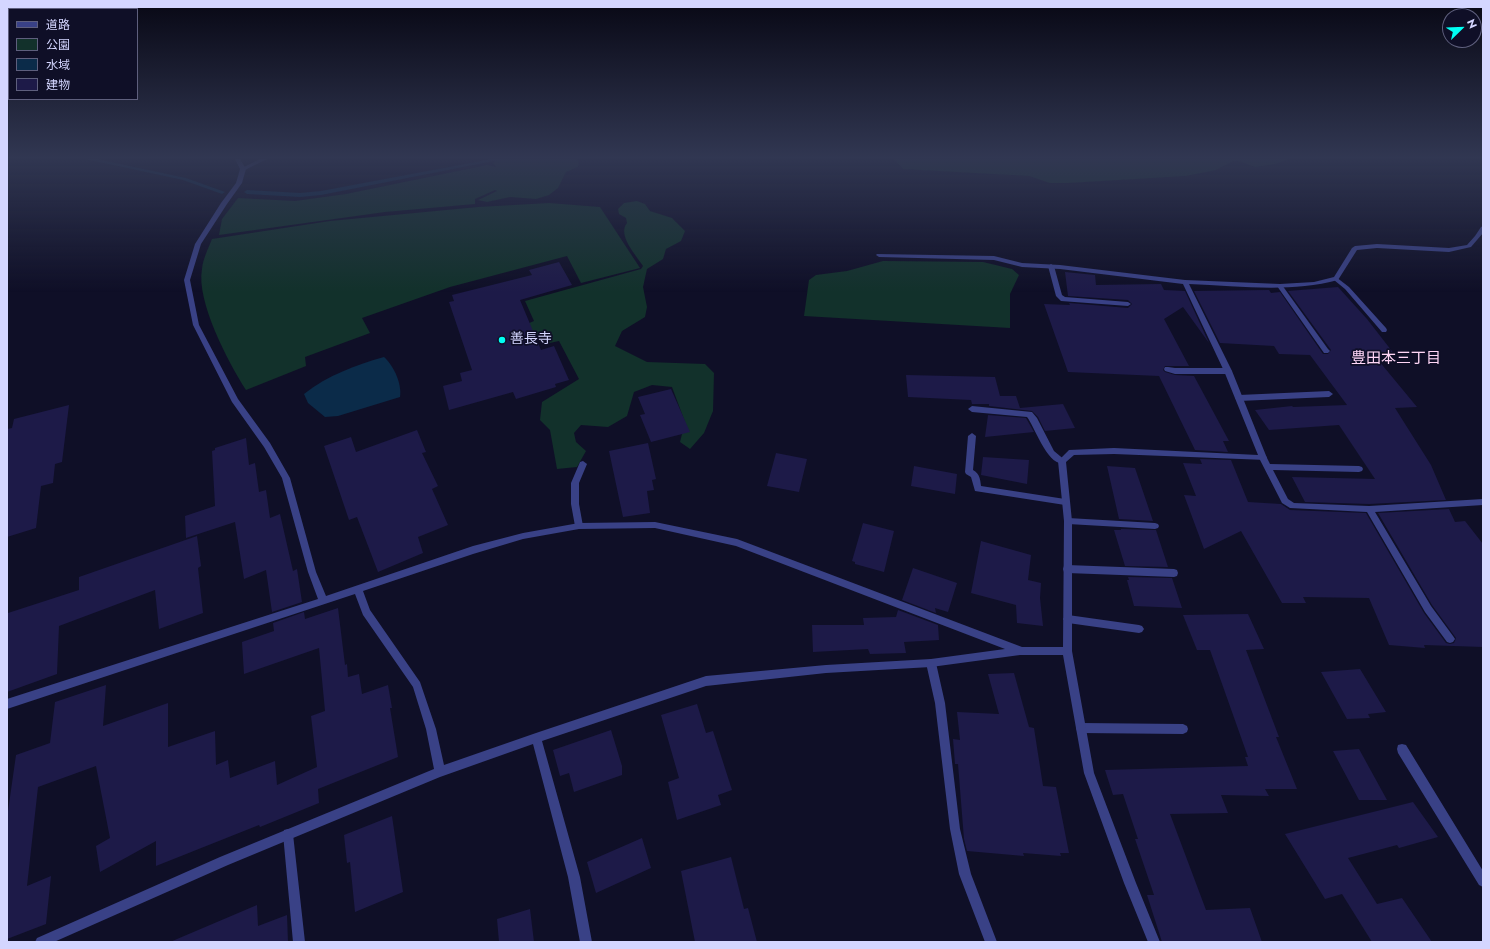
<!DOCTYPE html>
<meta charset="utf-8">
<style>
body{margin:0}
#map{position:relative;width:1490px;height:949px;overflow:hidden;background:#0f0f27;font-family:Jost,"Noto Sans JP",sans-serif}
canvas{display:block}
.frame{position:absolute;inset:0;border:8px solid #d4d6ff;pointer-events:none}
.legend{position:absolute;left:8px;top:8px;width:130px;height:92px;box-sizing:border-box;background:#0f0f27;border:1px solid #5e5f7d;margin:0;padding:5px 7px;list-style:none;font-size:12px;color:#d4d6ff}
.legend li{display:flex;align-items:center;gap:8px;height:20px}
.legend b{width:20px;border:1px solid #5e5f7d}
.north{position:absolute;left:1442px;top:8px;width:40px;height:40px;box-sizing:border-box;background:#0f0f27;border:1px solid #5e5f7d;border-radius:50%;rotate:67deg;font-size:11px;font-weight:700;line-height:16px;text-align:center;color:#d4d6ff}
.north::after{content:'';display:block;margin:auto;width:14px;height:18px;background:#00fff4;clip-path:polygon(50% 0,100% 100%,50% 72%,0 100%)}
</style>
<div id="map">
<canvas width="1490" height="949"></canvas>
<div class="frame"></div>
<ul class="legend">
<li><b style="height:5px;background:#394186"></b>道路</li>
<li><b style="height:11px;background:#12312b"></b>公園</li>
<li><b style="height:11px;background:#0b2b49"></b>水域</li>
<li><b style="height:11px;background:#1d1a48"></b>建物</li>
</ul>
<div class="north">N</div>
</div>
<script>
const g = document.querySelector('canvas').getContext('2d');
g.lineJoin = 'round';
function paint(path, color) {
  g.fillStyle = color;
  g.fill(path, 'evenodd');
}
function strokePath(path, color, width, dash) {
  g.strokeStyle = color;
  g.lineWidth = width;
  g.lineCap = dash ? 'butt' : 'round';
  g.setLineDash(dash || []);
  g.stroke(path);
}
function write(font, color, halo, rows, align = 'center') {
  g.font = font + ' Jost,"Noto Sans JP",sans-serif';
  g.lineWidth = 3.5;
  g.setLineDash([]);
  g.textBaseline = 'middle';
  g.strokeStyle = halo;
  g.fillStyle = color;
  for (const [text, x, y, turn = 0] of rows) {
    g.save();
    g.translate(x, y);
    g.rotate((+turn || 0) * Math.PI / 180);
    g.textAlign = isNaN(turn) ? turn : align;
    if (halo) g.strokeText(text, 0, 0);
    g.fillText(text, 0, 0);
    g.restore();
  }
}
const green = new Path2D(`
 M 497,159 L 576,159 L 579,162 L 578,167 L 566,172 L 558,188 L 549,195 L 536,199 L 510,197 L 487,202 L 478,200 L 497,191 L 495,190 L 475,199 L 475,204 L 385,212 L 219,235 L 222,219 L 238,198 L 295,201 L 346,194 L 487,165 L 496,167 L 493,163 Z
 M 894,159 L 1288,159 L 1275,164 L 1255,167 L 1239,161 L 1233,161 L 1216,170 L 1186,176 L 1068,183 L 1050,183 L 1029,176 L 903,169 Z
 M 637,201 L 645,204 L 650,211 L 672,218 L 685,231 L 681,241 L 666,249 L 663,259 L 647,269 L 643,287 L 647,307 L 645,317 L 622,331 L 615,346 L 647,362 L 705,364 L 714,373 L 713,411 L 704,433 L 690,449 L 680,442 L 685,422 L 672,387 L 652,385 L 634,392 L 627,416 L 608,427 L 581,425 L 574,433 L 576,442 L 586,451 L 577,467 L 557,469 L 550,430 L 540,420 L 542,402 L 579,379 L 559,341 L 545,344 L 540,336 L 534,338 L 527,324 L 534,321 L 525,301 L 641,269 L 643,266 C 636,255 617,235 627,223 L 626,218 L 619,214 L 618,209 L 624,203 Z
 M 549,203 L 600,207 L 640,268 L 581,283 L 567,256 L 450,287 L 362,318 L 370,333 L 305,357 L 306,366 L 246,390 C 228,362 196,301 202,269 C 203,259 208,249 212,239 L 330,221 L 478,207 Z
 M 883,261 L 983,262 L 1012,269 L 1019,275 L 1010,294 L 1010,328 L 804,316 L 809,280 L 816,275 L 847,271 Z`);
const water = new Path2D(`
 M 384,357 C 394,366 402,384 400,397 L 338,416 L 325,417 L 308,403 L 304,394 C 328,375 356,365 384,357 Z`);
const stream = new Path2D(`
 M 85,159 L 97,159 L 186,178 L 225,192 L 222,194 L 183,180 Z
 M 491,159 L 504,159 L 321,195 L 300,197 L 247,194 L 244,192 L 247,190 L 300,193 L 321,191 Z`);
const building = new Path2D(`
 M 559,262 L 572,285 L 520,300 L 541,350 L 554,346 L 569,380 L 555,384 L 556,387 L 516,399 L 513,392 L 449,410 L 443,386 L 462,381 L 460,373 L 472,370 L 449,302 L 454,301 L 452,295 L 532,275 L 529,270 Z
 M 1065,272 L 1095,275 L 1096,285 L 1161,284 L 1164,290 L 1185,291 L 1209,343 L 1183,307 L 1164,319 L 1189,366 L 1165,366 L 1163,370 L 1165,372 L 1175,375 L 1194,376 L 1229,441 L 1223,441 L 1228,452 L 1195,450 L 1159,376 L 1068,372 L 1044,304 L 1070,305 L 1069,303 L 1128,308 L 1132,304 L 1128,300 L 1068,296 Z
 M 1338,287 L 1367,319 L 1395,355 L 1374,355 L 1417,407 L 1395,408 L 1431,465 L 1446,500 L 1369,504 L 1305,502 L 1292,477 L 1375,479 L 1339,425 L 1269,430 L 1255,410 L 1292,406 L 1293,407 L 1347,405 L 1310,355 L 1279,354 L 1274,346 L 1220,343 L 1194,291 L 1269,290 L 1271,293 L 1280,292 L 1323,354 L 1328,354 L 1331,350 L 1288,291 Z
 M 906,375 L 995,377 L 1000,396 L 1016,396 L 1020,408 L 1063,404 L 1075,428 L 1045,431 L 1038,417 L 1032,411 L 989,406 L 989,404 L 972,404 L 971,400 L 908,397 Z
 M 671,389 L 690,432 L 651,442 L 640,415 L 645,414 L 638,397 Z
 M 69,405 L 62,462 L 55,464 L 53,483 L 41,486 L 36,528 L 7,537 L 7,429 L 12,428 L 14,419 Z
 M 988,415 L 1026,418 L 1034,432 L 985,437 Z
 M 417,430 L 426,452 L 422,453 L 438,486 L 432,489 L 448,525 L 418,537 L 423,553 L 378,572 L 357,517 L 349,520 L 324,446 L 351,437 L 356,452 Z
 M 246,438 L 249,465 L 255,463 L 259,492 L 266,490 L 270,518 L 280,514 L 293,571 L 297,569 L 302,602 L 272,612 L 266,570 L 244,579 L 235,522 L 186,538 L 185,516 L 215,506 L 212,451 L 215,450 L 215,448 Z
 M 648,443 L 656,479 L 652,480 L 654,490 L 647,491 L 650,513 L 623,517 L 609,451 Z
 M 776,453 L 807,459 L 799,492 L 767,486 Z
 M 983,457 L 1029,460 L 1027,484 L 981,475 Z
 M 1200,459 L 1231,460 L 1248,502 L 1281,504 L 1290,510 L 1366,513 L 1424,613 L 1446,643 L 1450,644 L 1454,643 L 1456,638 L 1432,605 L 1378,513 L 1449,509 L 1455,522 L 1465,521 L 1483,544 L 1483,647 L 1424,645 L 1425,648 L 1389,645 L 1369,598 L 1303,597 L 1306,603 L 1282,603 L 1241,531 L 1204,549 L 1184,495 L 1196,496 L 1183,463 L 1202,464 Z
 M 914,466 L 957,474 L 955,494 L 911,486 Z
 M 1107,466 L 1135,468 L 1153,521 L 1119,519 Z
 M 863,523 L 894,531 L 884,572 L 855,564 L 855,562 L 852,561 Z
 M 1121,529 L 1156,530 L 1168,567 L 1125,566 L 1114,530 L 1121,530 Z
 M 197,536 L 201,566 L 198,568 L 203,613 L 159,629 L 155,590 L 59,626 L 57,674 L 7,692 L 8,613 L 79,590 L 79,577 Z
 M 981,541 L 1031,555 L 1028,580 L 1041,583 L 1040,598 L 1043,626 L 1017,623 L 1016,605 L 971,593 Z
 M 913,568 L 957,583 L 948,612 L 935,608 L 936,613 L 902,600 Z
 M 1128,577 L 1172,578 L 1182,608 L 1134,606 L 1127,580 L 1129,580 Z
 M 338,608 L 345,665 L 347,664 L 348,677 L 359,674 L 362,694 L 388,685 L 392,708 L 390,708 L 398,757 L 318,789 L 319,803 L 260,827 L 259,825 L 156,866 L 156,841 L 100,872 L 96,846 L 110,838 L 96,766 L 38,787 L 27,886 L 51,876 L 46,924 L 7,939 L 7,818 L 16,755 L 50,743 L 55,702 L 106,685 L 103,726 L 168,703 L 168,747 L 215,731 L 216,765 L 228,760 L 230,778 L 275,761 L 277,785 L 317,767 L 311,716 L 325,711 L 319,648 L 244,674 L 242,642 L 274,631 L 273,623 L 304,612 L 305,619 Z
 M 898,610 L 938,625 L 939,640 L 904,642 L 906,653 L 870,654 L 868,649 L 813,652 L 812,625 L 864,625 L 863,618 L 896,617 Z
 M 1248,614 L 1264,649 L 1246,650 L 1279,737 L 1276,737 L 1297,789 L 1265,789 L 1269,796 L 1221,795 L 1228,813 L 1170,814 L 1206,910 L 1250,908 L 1262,942 L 1162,942 L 1147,895 L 1154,895 L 1135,839 L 1138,839 L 1123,794 L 1113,795 L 1105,770 L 1248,766 L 1245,757 L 1248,757 L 1210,650 L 1197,650 L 1183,615 Z
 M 1360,669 L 1386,712 L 1368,714 L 1370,718 L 1347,719 L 1321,672 Z
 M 1014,673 L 1029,727 L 1034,728 L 1043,786 L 1056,787 L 1069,853 L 1060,853 L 1061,856 L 1023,853 L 1024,856 L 967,851 L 964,839 L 958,764 L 955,764 L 953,739 L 960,740 L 957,712 L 999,714 L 988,674 Z
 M 697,704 L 706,733 L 713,731 L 732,790 L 718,795 L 721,805 L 677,820 L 668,782 L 679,778 L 661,715 Z
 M 611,730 L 622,766 L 622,775 L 574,792 L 569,773 L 560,776 L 553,750 Z
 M 1359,749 L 1387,800 L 1359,800 L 1333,751 Z
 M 1413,802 L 1438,837 L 1399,848 L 1397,845 L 1348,858 L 1377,904 L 1402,898 L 1432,942 L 1372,942 L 1342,894 L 1325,899 L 1285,834 Z
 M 392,816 L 403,892 L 355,912 L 350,862 L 347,863 L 344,835 Z
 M 642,838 L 651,868 L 596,893 L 587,862 Z
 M 731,857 L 744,909 L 748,908 L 757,942 L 695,942 L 681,871 Z
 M 257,905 L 258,926 L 287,915 L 288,942 L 170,942 Z
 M 530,909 L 534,942 L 499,942 L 497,919 Z`);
const lane = new Path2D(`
 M 260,159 L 267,159 L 245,170 L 240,169 Z
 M 1051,264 L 1054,266 L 1062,295 L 1065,297 L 1128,302 L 1131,304 L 1128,306 L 1061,301 L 1056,296 L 1048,266 Z
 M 1336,277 L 1349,287 L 1386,328 L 1387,330 L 1386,332 L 1382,332 L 1345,289 L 1334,280 L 1334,278 Z
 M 1280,284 L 1282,285 L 1328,349 L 1330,351 L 1328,353 L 1324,353 L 1277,286 Z
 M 1165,367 L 1168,367 L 1175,368 L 1228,368 L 1232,371 L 1228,374 L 1175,374 L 1165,371 L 1164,369 Z
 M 1329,391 L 1333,394 L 1329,397 L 1239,401 L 1235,398 L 1239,395 Z
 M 972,406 L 1032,412 L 1037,418 L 1054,451 L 1066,461 L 1065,463 C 1048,468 1035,427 1027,417 L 972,412 L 968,409 Z
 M 972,433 L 976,436 L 973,470 C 980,474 980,479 981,486 L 1065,499 L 1068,500 L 1069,502 L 1068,504 L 1065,505 L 975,491 L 971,477 L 966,474 L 965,472 L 968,436 Z
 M 1263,455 L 1266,456 L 1270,464 L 1359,466 L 1362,467 L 1363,469 L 1362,471 L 1359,472 L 1273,470 L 1288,499 L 1294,503 L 1369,506 L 1483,499 L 1483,505 L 1375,512 L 1431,606 L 1453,636 L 1455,639 L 1453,642 L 1450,643 L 1447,642 L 1425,612 L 1367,512 L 1290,508 L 1282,503 L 1281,501 L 1259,458 Z
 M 583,461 L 587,464 L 579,483 L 579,504 L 583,526 L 582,528 L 579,529 L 576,528 L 575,526 L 571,504 L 571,483 L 580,462 Z
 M 1068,518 L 1155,523 L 1158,524 L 1159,526 L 1158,528 L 1155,529 L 1068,524 L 1065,523 L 1064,521 L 1065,519 Z
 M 1067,565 L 1174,569 L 1177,570 L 1178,573 L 1177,576 L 1174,577 L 1067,573 L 1064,572 L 1063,569 L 1064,566 Z
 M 1068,615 L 1139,625 L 1142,626 L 1144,629 L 1142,632 L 1139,633 L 1068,623 L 1065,622 L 1063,619 L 1065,616 Z
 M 931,659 L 934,660 L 936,663 L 945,703 L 960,829 L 971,874 L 997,942 L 985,942 L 959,874 L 950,829 L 935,703 L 926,663 L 928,660 Z
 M 1081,723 L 1183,724 L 1187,726 L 1188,729 L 1187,732 L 1183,734 L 1081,733 L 1077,731 L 1076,728 L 1077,725 Z
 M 1402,744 L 1406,745 L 1483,871 L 1483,887 L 1479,885 L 1398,753 L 1397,749 L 1398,745 Z
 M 288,829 L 292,830 L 293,834 L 305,942 L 293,942 L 283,834 L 284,830 Z`);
const street = new Path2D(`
 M 235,159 L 240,159 L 246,169 L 242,183 L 227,204 L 201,244 L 190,280 L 199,325 L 238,399 L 270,443 L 290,478 L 316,572 L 326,596 L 473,546 L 523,533 L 579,523 L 655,522 L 737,539 L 1022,647 L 1063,647 L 1064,521 L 1058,461 L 1069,450 L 1114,448 L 1258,455 L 1224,371 L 1183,284 L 1060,269 L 1022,267 L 994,260 L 879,257 L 876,255 L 877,254 L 994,256 L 1022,263 L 1060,265 L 1185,280 L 1280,284 L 1314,282 L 1334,277 L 1352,248 L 1355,246 L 1377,244 L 1449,248 L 1467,245 L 1475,236 L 1481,227 L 1483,226 L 1483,233 L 1471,247 L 1449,252 L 1377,248 L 1357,250 L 1338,280 C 1290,293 1239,286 1189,284 L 1232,371 L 1267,458 L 1266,460 L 1114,454 L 1074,455 L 1066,462 L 1072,521 L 1072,651 L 1094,773 L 1136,883 L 1160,942 L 1148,942 L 1124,883 L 1084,773 L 1063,655 L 1020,655 L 931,667 L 826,673 L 706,686 L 542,741 L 580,877 L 592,942 L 580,942 L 568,877 L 533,744 L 440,777 L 228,865 L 54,942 L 35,942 L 37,938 L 220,857 L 434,769 L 426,729 L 413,687 L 363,615 L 355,594 L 7,709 L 7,699 L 318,599 L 308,572 L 282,478 L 264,447 L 232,402 L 193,325 L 184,280 L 195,244 L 221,203 L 236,183 L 240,169 ZM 655,528 L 736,546 L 1005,649 L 931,659 L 826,665 L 706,676 L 536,733 L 444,765 L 436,729 L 420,682 L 370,610 L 363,591 L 473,554 L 523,539 L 579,529 Z`);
const markers = [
 [502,340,4,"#00fff4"]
];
const poiNames = [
 ["善長寺",510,340]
];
const neighbourhoodNames = [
 ["豊田本三丁目",1396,359]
];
paint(green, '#12312b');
paint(water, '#0b2b49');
paint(stream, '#0b2b49');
paint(building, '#1d1a48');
paint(lane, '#394186');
paint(street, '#394186');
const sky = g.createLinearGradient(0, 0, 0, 292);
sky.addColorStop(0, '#080815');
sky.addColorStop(0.54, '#313752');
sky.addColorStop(1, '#31375200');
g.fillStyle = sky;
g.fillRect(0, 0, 1490, 292);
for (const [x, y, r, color] of markers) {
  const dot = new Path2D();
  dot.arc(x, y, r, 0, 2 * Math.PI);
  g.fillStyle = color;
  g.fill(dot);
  strokePath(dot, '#0f0f27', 1.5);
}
write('14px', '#d4d6ff', '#0f0f27', poiNames, 'left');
write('15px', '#ffd6f6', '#0f0f27', neighbourhoodNames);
</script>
